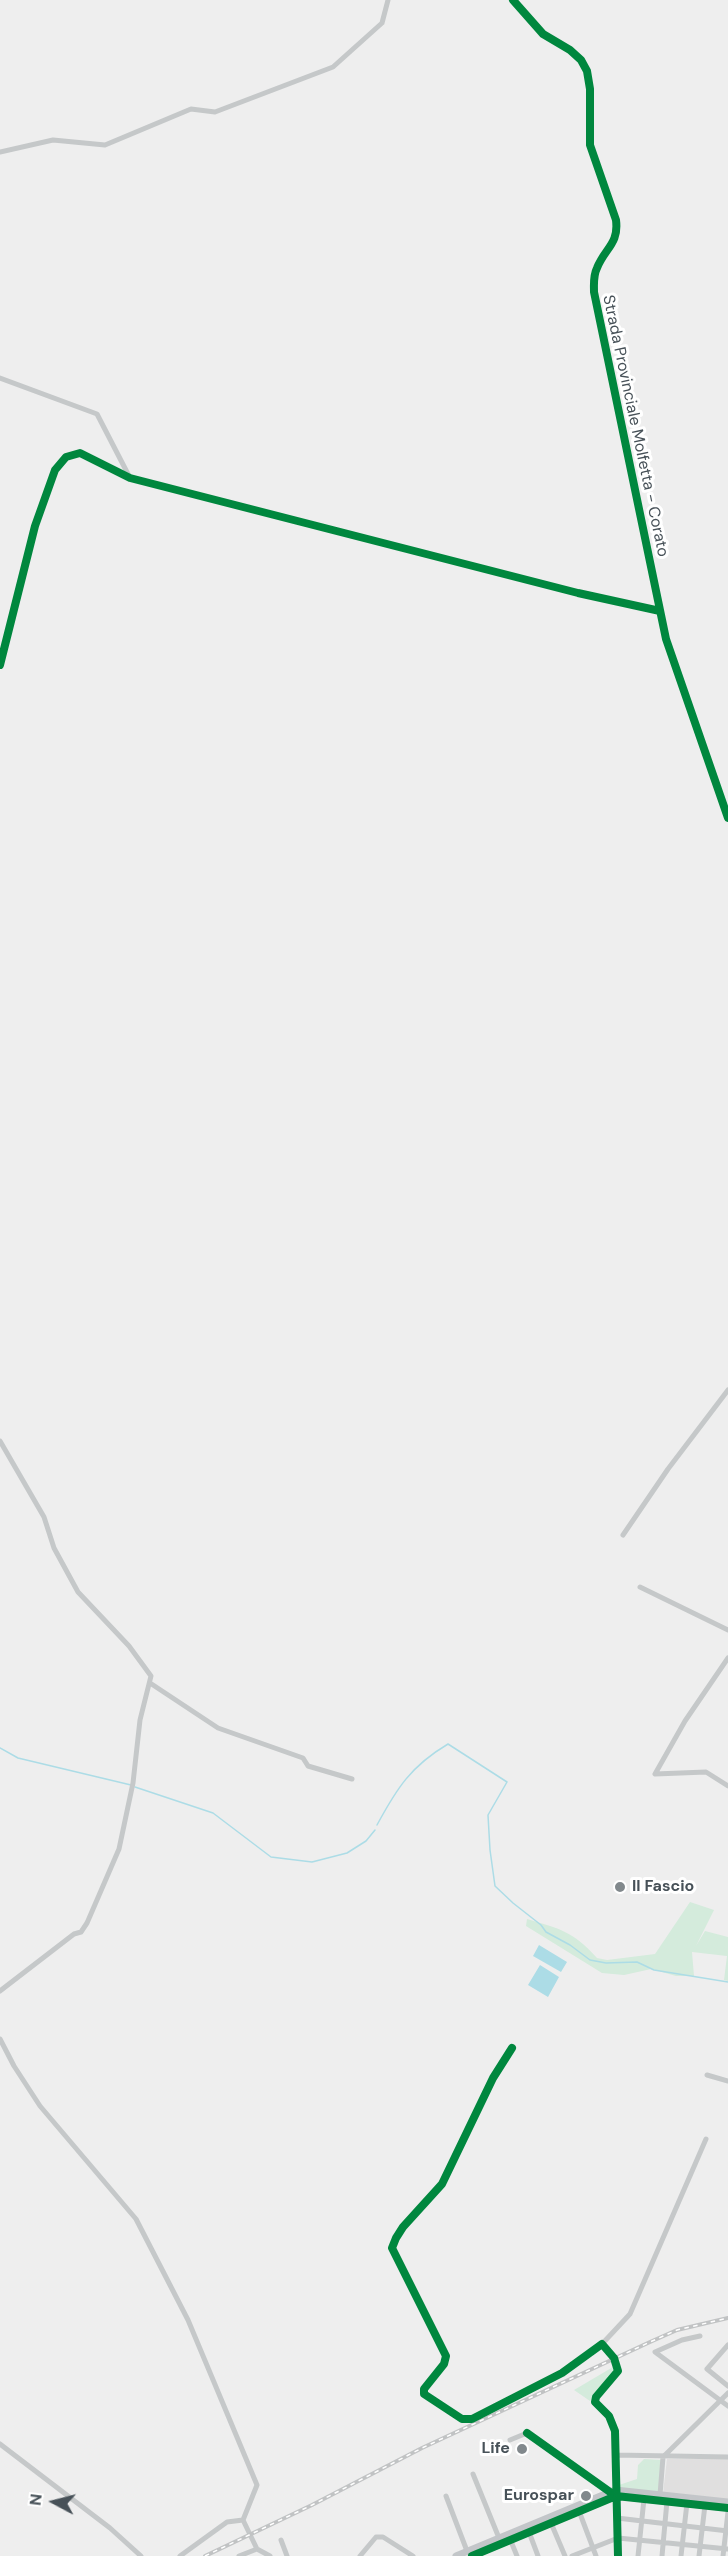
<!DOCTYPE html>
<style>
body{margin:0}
#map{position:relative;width:728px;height:2556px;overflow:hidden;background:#eee;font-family:"DM Sans",sans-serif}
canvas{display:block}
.north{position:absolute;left:24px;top:2472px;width:60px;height:60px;-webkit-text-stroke:4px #fff;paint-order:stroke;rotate:277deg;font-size:16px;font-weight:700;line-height:24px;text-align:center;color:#475158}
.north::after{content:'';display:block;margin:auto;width:21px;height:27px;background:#475158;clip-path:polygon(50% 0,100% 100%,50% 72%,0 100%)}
</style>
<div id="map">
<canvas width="728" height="2556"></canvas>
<div class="north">N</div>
</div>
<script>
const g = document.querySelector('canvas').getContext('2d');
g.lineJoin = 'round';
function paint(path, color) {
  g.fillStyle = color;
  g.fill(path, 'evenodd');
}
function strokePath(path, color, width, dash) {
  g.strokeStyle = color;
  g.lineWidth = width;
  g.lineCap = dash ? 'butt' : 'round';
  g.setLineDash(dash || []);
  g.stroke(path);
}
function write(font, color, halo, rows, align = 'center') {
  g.font = font + ' "DM Sans",sans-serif';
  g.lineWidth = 6;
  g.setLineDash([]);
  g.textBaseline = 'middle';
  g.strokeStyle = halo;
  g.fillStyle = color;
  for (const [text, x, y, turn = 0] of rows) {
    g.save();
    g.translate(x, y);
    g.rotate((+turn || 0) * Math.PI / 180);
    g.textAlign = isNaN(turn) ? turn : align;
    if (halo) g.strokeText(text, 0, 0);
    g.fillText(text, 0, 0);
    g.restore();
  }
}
const education = new Path2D(`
 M 667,2459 L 728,2459 L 728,2500 L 663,2493 Z`);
const green = new Path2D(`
 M 690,1902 L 714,1910 L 696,1946 L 705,1931 L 728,1937 L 728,1981 L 724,1980 L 727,1956 L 692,1952 L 694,1976 L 676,1976 L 651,1969 L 624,1975 L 602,1973 L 526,1926 L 527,1919 C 560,1929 573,1931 597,1958 L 607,1960 L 655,1954 Z
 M 613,2367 L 616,2371 L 590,2401 L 574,2390 Z
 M 644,2459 L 662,2460 L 659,2493 L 619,2490 L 619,2485 L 637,2479 L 638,2465 Z`);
const water = new Path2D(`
 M 539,1945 L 567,1962 L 561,1972 L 533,1956 Z
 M 540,1965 L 559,1977 L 548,1997 L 528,1985 Z`);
const stream = new Path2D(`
 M 0,1748 L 18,1758 L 131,1785
 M 135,1787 L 213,1813 L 271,1857 L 312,1862 L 347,1853 L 366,1841 L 375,1830
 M 377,1825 C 397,1788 411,1766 448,1744 L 507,1782 L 488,1815 L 490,1850 L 495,1886 L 513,1903 L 541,1925 L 546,1932 L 570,1945 L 590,1960 L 606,1963 L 637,1962 L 654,1970 L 728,1982`);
const minor = new Path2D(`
 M 513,0 L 543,34 L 570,50 L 581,60 L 587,71 L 590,89 L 590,145 L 616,220 C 619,244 605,248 597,268 C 593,276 594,284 594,292 L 666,639 L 728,818
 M 0,152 L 53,140 L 105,145 L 191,109 L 215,112 L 333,67 L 382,23 L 388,0
 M 0,378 L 97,414 L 129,476
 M 0,665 L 35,526 L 55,470 L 66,457 L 80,453 L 130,478 L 578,593 L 660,611
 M 0,1441 L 44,1517 L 54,1548 L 78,1592 L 129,1646 L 151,1676 L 140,1720 L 133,1783 L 119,1849 L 87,1923 L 81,1932 L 74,1934 L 0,1991
 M 623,1535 L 668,1469 L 728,1390
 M 640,1587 L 728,1630
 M 150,1683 L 218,1728 L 303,1758 L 308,1766 L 352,1779
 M 655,1774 L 685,1721 L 728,1658
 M 655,1774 L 706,1772 L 728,1786
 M 0,2039 L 14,2066 L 40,2106 L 136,2219 L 188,2320 L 257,2485 L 243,2520 L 257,2549
 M 512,2048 L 493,2078 L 442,2184 L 403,2227 L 396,2238 L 392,2248 L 446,2356 L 444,2364 L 424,2389 L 424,2394 L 462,2419 L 472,2419 L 562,2373 L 602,2344 L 614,2358 L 618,2371 L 596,2397 L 595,2402 L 609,2416 L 615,2431 L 618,2556
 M 707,2075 L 728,2081
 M 700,2336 L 682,2340 L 655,2352 L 728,2406
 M 602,2344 L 630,2314 L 706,2139
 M 728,2345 L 707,2369 L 728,2386
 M 510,2440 L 527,2433 L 610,2492
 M 0,2444 L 110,2528 L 141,2556
 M 615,2455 L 728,2457
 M 473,2474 L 499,2538
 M 660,2495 L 663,2457 L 728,2393
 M 446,2496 L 467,2551
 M 579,2511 L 596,2556
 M 617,2518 L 728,2531
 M 551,2523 L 565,2556
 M 529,2532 L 538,2556
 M 510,2539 L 517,2556
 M 281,2540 L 287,2556
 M 257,2549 L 270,2556
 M 180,2556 L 227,2522 L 243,2520
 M 239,2556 L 257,2549
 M 360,2556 L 376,2537 L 383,2537 L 413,2556
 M 572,2556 L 618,2538 L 728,2549
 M 638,2556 L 644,2499
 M 662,2556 L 667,2501
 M 681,2556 L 687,2503
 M 699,2556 L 705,2505
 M 723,2556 L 728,2512`);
const major = new Path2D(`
 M 456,2556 L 615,2490 L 728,2502
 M 472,2556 L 616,2496 L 728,2508`);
const rail = new Path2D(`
 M 205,2556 L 312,2505 L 422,2448 L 650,2342 L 677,2330 L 728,2318`);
const cycleway = new Path2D(`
 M 513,0 L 543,34 L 570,50 L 581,60 L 587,71 L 590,89 L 590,145 L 616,220 C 619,244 605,248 597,268 C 593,276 594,284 594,292 L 666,639 L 728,818
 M 0,665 L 35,526 L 55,470 L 66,457 L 80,453 L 130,478 L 578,593 L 660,611
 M 512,2048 L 493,2078 L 442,2184 L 403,2227 L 396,2238 L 392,2248 L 446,2356 L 444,2364 L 424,2389 L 424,2394 L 462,2419 L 472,2419 L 562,2373 L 602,2344 L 614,2358 L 618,2371 L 596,2397 L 595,2402 L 609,2416 L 615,2431 L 618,2556
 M 527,2433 L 610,2492
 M 472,2556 L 616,2496 L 728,2508`);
const markers = [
 [620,1887,6,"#81888c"],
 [522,2449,6,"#81888c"],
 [586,2496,6,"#81888c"]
];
const streetNames = [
 ["Strada Provinciale Molfetta - Corato",635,426,78]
];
const poiNames = [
 ["Il Fascio",632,1887,"left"],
 ["Life",510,2449],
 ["Eurospar",574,2496]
];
paint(education, '#e0dfdf');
paint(green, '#d4ebdc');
paint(water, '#acdce6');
strokePath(stream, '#acdce6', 1.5);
strokePath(minor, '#c5c8c9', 5);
strokePath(major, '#c3c6c9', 7);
strokePath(rail, '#c1c3c4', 4);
strokePath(rail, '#fff', 1.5, [4.5]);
strokePath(cycleway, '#00873e', 8);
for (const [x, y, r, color] of markers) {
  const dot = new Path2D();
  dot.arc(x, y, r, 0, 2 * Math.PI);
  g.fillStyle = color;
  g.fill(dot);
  strokePath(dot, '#fff', 2);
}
write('16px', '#475158', '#fff', streetNames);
write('bold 16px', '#475158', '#fff', poiNames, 'right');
</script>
